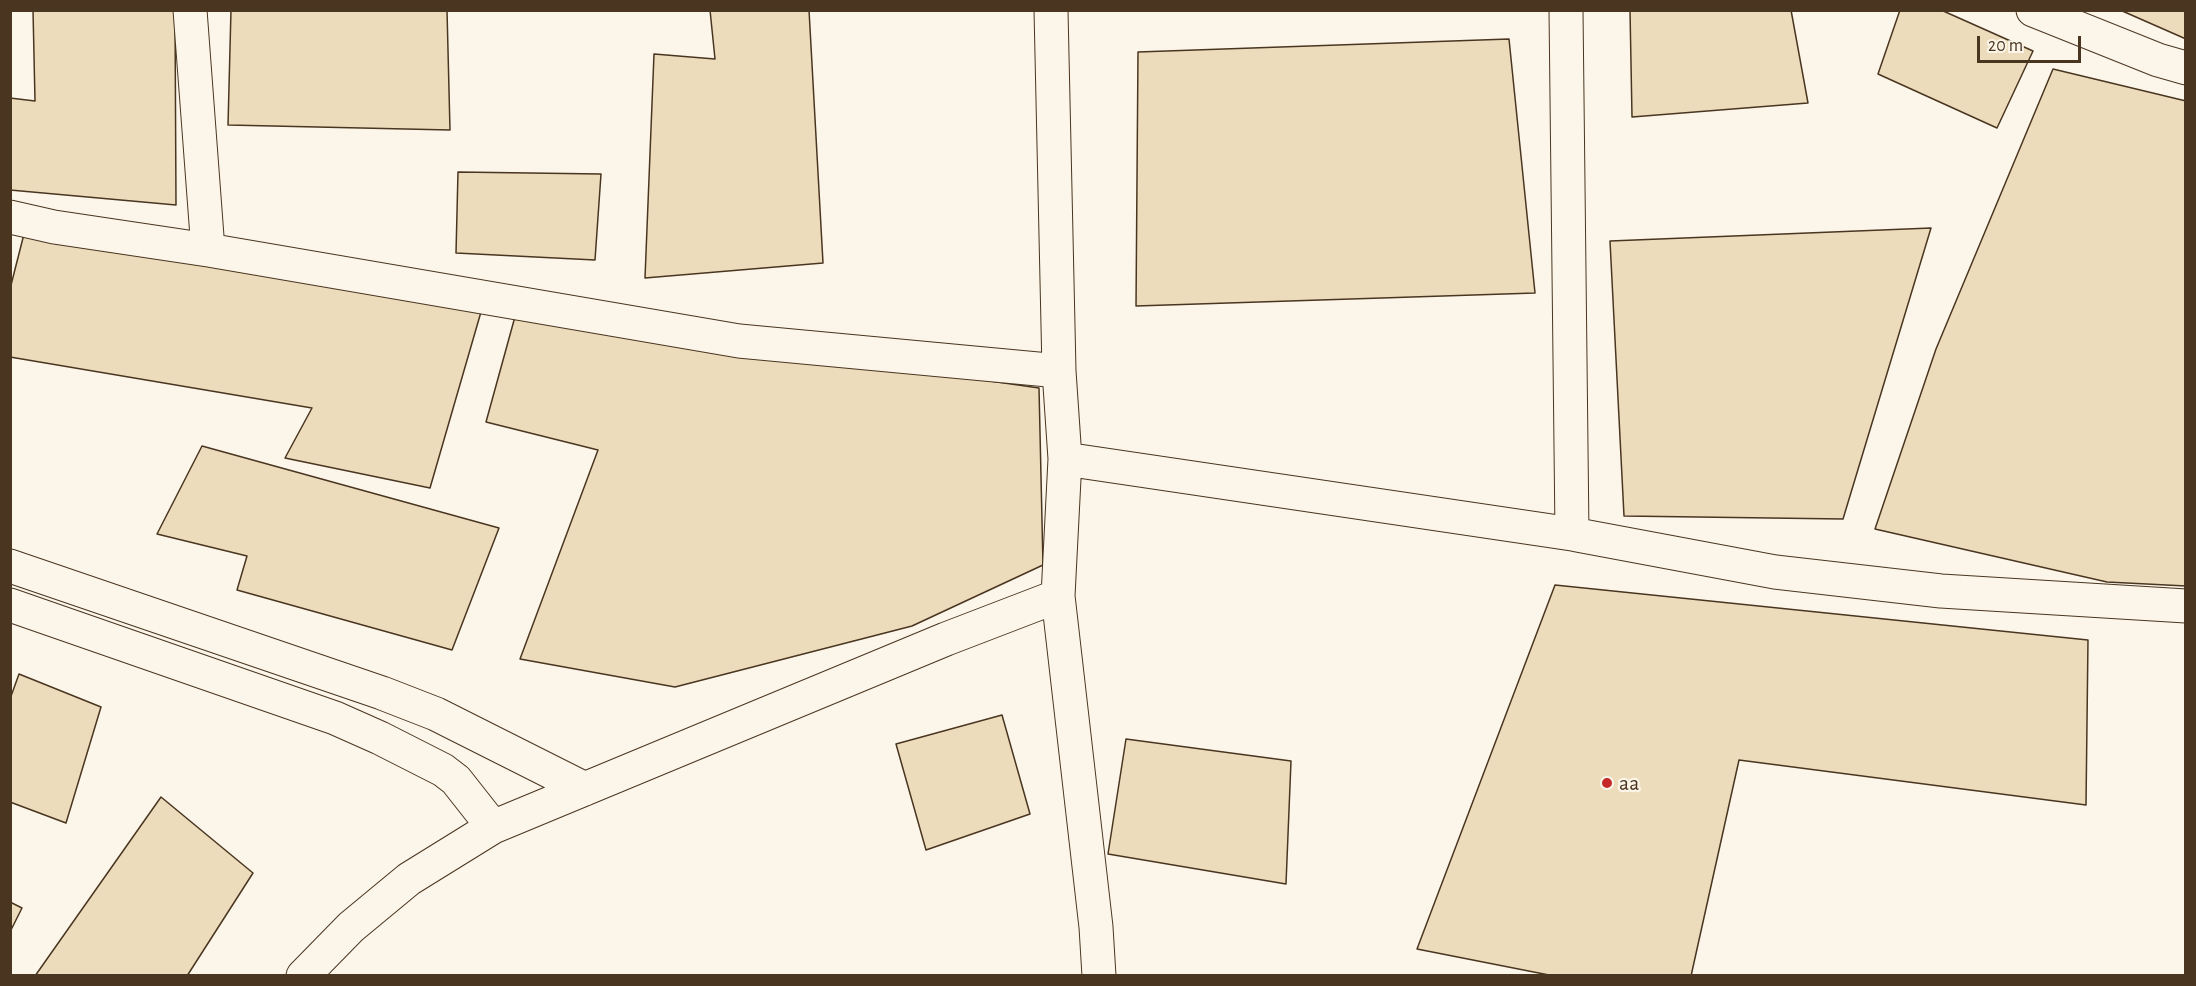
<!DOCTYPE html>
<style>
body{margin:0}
#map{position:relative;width:2196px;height:986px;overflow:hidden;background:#fbf6e9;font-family:"Alegreya Sans",sans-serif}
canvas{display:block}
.frame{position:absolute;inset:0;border:12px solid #4a3520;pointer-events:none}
.scale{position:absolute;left:1977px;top:36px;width:104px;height:27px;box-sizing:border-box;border:3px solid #4a3520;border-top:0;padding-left:8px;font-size:18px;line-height:21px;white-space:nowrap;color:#4a3520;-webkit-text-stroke:4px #fbf6e9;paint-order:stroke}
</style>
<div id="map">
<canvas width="2196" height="986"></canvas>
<div class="frame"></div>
<div class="scale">20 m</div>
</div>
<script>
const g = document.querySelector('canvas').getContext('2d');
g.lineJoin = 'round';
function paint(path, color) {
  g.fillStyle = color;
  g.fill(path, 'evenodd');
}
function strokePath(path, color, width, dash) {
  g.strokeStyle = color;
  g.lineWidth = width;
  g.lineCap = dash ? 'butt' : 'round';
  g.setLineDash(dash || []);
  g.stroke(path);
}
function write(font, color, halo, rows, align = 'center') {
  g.font = font + ' "Alegreya Sans",sans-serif';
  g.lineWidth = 4.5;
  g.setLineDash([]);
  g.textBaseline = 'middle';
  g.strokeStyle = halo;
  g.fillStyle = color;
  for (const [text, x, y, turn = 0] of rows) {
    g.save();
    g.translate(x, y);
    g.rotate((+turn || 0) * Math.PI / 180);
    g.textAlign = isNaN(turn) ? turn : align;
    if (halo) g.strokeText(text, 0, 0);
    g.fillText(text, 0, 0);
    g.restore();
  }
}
const building = new Path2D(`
 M 33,10 L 175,10 L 176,205 L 10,190 L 10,98 L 35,101 Z
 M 231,10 L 447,10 L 450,130 L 228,125 Z
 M 710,10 L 809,10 L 823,263 L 645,278 L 654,54 L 715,59 Z
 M 1630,10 L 1791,10 L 1808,103 L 1632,117 Z
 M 1900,10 L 1941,10 L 2033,51 L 1997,128 L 1878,74 Z
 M 2120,10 L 2186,10 L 2186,39 Z
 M 1509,39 L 1535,293 L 1136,306 L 1138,52 Z
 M 2053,69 L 2186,101 L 2186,586 L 2107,582 L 1875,529 L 1936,349 Z
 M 458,172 L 601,174 L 595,260 L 456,253 Z
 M 1931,228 L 1843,519 L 1624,516 L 1610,241 Z
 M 24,234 L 483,305 L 430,488 L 285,458 L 312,408 L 10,357 L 10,289 Z
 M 516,313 L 1039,388 L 1043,565 L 912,626 L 675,687 L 520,659 L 598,450 L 486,422 Z
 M 202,446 L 499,528 L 452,650 L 237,590 L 247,556 L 157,534 Z
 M 1555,585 L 2088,640 L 2086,805 L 1739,760 L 1691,976 L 1554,976 L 1417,949 Z
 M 19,674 L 101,707 L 66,823 L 10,802 L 10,699 Z
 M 1002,715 L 1030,814 L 926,850 L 896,744 Z
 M 1126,739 L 1291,761 L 1286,884 L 1108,854 Z
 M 161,797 L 253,873 L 187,976 L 35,976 Z
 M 10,902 L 22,908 L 10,932 Z`);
const minor = new Path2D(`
 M 190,10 L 208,250
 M 1566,10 L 1572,534
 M 2033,10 L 2158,60 L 2186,68
 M 10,217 L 54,227 L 208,250 L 739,341 L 1059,371
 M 1065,459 L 1572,534 L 1775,572 L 1941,591 L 2186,606
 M 10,566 L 382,693 L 436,714 L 585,789
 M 1058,596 L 1096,927 L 1099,976
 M 10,605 L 335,718 L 380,738 L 443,770 L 456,780 L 493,827
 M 303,976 L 351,927 L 409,879 L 493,827 L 946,639 L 1058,596 L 1065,459 L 1059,371 L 1051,10`);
const markers = [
 [1607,783,6,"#c62828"]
];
const poiNames = [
 ["aa",1619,783]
];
paint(building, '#ecdcbc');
strokePath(building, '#4a3520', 1.5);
strokePath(minor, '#4a3520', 35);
strokePath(minor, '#fbf6e9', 33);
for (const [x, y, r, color] of markers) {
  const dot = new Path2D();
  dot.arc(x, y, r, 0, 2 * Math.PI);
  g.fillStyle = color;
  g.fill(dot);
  strokePath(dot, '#fbf6e9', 2);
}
write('22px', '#4a3520', '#fbf6e9', poiNames, 'left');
</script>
